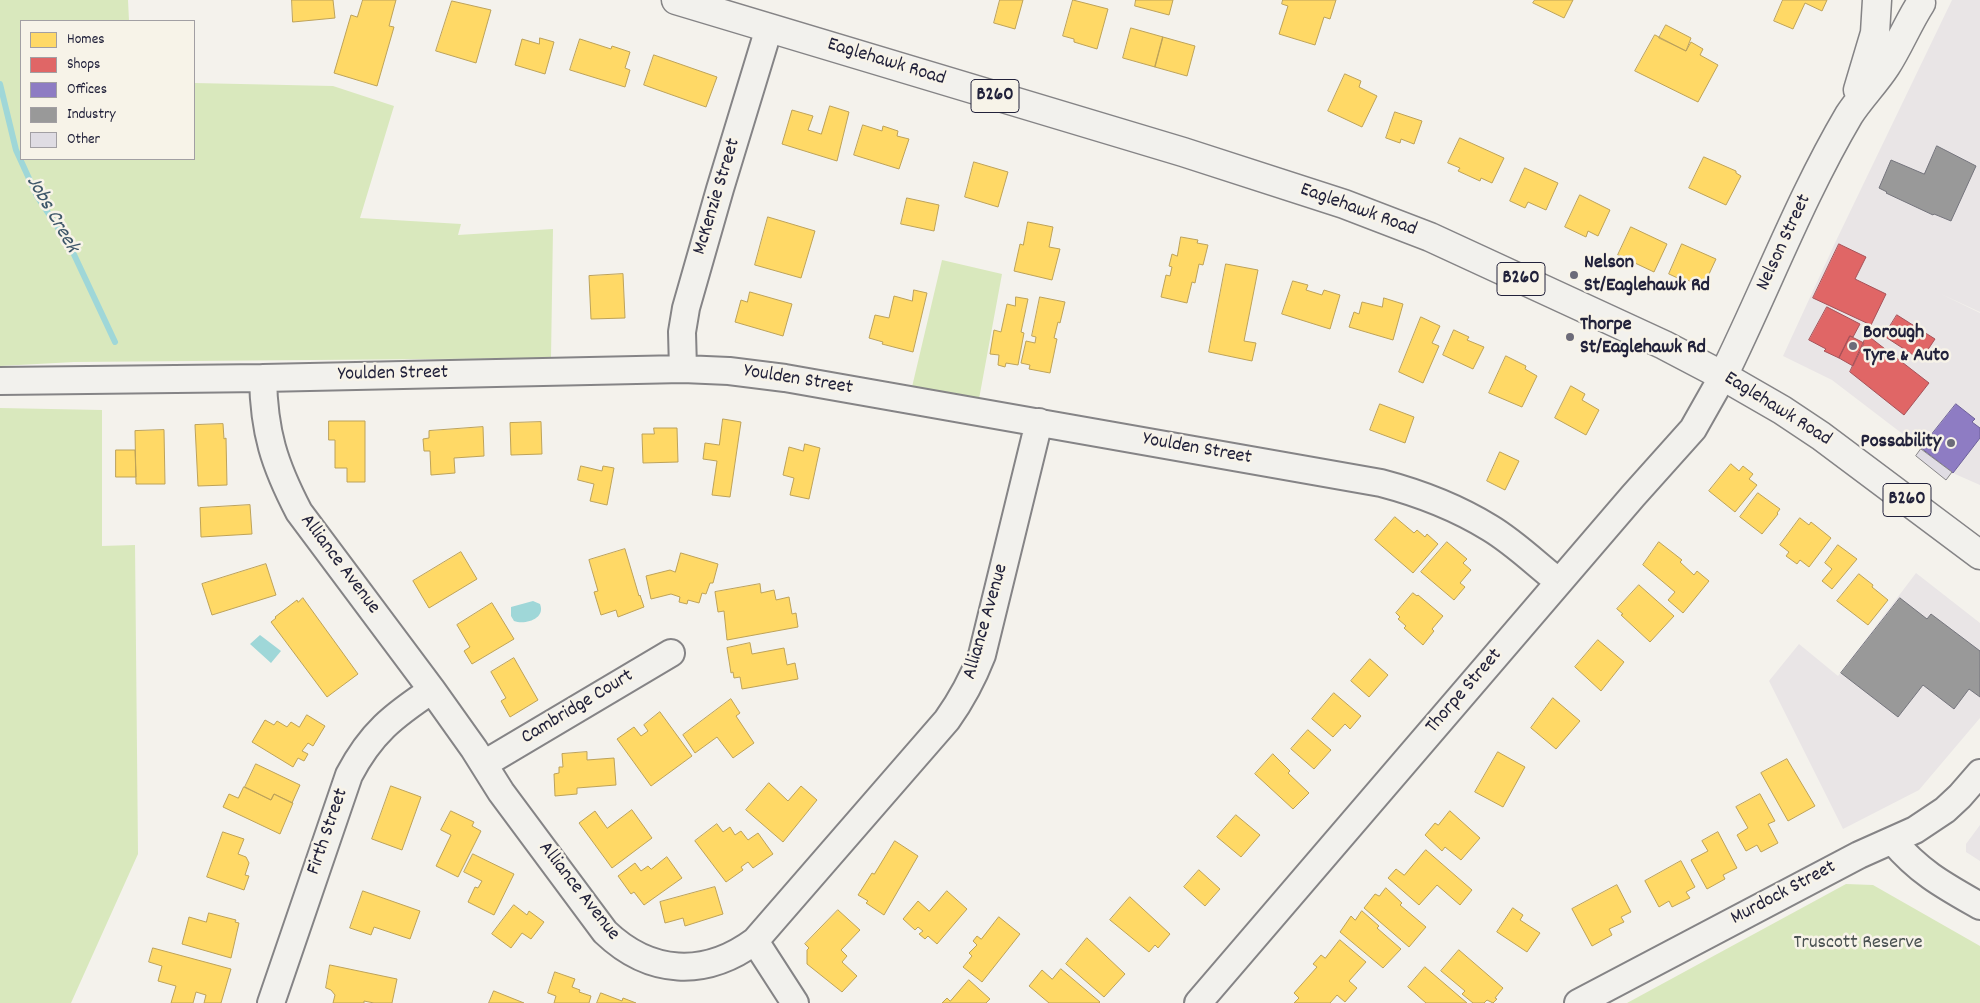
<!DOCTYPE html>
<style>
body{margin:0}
#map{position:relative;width:1980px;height:1003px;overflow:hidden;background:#f4f2ec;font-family:Dekko,sans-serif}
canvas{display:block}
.legend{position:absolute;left:20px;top:20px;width:175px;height:140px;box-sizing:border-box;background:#f7f3e8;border:1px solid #a29fa3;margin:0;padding:6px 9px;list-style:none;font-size:15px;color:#22223b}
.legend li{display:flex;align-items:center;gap:10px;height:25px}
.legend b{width:25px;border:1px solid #a29fa3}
</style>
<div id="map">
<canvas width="1980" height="1003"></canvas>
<ul class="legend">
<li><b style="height:14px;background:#ffd966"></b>Homes</li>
<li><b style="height:14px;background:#e06666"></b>Shops</li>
<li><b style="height:14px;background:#8e7cc3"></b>Offices</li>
<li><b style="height:14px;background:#999"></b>Industry</li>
<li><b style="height:14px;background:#dfdce3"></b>Other</li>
</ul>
</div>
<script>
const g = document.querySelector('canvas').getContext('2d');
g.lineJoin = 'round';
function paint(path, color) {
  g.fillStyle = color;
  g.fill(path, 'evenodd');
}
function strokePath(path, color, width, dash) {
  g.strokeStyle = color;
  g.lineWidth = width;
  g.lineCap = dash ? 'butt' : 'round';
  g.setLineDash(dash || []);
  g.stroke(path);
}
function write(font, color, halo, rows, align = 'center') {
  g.font = font + ' Dekko,sans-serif';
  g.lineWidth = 5;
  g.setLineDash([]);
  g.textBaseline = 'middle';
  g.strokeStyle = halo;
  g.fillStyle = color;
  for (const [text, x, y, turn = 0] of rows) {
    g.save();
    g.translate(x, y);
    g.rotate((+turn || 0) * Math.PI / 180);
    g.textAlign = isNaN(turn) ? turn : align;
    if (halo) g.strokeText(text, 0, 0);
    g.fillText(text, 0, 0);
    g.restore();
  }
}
const built = new Path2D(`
 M 1952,0 L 1980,0 L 1980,312 L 1941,294 L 1980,313 L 1980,485 L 1955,474 L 1832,380 L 1783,356 L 1835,243 Z
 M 1916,573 L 1980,623 L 1980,718 L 1919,790 L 1843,829 L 1769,681 L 1799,644 L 1838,676 Z
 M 1980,825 L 1980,861 L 1966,852 L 1966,844 Z`);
const green = new Path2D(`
 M 0,0 L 128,0 L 129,21 L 21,21 L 21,159 L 194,159 L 194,83 L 333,86 L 394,106 L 360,218 L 461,224 L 458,235 L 553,229 L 551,358 L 74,362 L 0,366 Z
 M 942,260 L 1002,274 L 979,399 L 912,387 Z
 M 0,408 L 102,410 L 102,546 L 135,545 L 138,854 L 71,1003 L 0,1003 Z
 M 1846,884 L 1873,885 L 1980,946 L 1980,1003 L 1627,1003 Z`);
const water = new Path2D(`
 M 533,601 L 540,604 C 546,619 525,625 514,621 L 511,616 L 511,607 Z
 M 260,635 L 281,651 L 271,663 L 250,644 Z`);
const homes = new Path2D(`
 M 292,0 L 333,0 L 335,18 L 293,22 Z
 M 363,0 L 396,0 L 389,26 L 394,27 L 377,86 L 334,73 L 351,15 L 357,17 Z
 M 1000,0 L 1023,0 L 1015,29 L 994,23 Z
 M 1073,0 L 1108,9 L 1097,49 L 1074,42 L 1074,39 L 1063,36 Z
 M 1136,0 L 1173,0 L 1169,15 L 1135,6 Z
 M 1283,0 L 1336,0 L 1330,19 L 1324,17 L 1315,45 L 1279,34 L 1288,6 L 1282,4 Z
 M 1535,0 L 1573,0 L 1564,18 L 1533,3 Z
 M 1783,0 L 1827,0 L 1822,11 L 1805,3 L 1793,29 L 1774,21 Z
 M 452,1 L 491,10 L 476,63 L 436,51 Z
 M 1666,25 L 1691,38 L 1686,51 L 1659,38 Z
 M 1131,28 L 1163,37 L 1155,67 L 1123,58 Z
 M 1655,35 L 1686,51 L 1691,42 L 1703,49 L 1700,55 L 1718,65 L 1698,102 L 1635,71 Z
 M 1163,37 L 1195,46 L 1187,76 L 1155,67 Z
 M 540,38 L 554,42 L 545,74 L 515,65 L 522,39 L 539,44 Z
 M 580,39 L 611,49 L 612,46 L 630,52 L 625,68 L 630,70 L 625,87 L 570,70 Z
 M 654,55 L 717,77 L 706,107 L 644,85 Z
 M 1345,74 L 1361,81 L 1359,87 L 1377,96 L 1362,127 L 1328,111 Z
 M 830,106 L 849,112 L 837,161 L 782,144 L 792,110 L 813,116 L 808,130 L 821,134 Z
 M 1395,112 L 1422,121 L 1414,144 L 1401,139 L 1400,143 L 1386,138 Z
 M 863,125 L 882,131 L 883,126 L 898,131 L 897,136 L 909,139 L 899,169 L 854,155 Z
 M 1460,138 L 1504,158 L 1492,183 L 1481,178 L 1480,181 L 1458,171 L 1460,168 L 1448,163 Z
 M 1704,157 L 1736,171 L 1736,173 L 1741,176 L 1726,205 L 1689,188 Z
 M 974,162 L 1008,172 L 998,207 L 965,197 Z
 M 1525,168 L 1558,183 L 1546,210 L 1528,202 L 1525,208 L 1510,201 Z
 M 1580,195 L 1610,210 L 1598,236 L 1588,231 L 1586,237 L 1565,227 Z
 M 907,198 L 939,205 L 934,231 L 901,224 Z
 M 768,217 L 815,231 L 801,278 L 755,265 Z
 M 1028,222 L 1053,227 L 1049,247 L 1060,249 L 1052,280 L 1014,271 L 1020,244 L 1023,245 Z
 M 1631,227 L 1667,244 L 1654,272 L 1618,255 Z
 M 1181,237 L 1198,240 L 1197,243 L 1208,245 L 1203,265 L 1199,264 L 1195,283 L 1192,282 L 1187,303 L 1161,297 L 1166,275 L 1170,276 L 1172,267 L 1169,266 L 1172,254 L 1177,256 Z
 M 1682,244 L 1716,259 L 1703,287 L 1685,279 L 1684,281 L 1669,274 Z
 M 1226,264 L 1258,270 L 1244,341 L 1256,343 L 1252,361 L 1209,352 Z
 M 623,274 L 625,318 L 591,319 L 589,276 Z
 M 1293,281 L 1308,285 L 1306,290 L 1322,295 L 1324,290 L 1340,295 L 1330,329 L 1282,314 Z
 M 914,290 L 927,293 L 913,352 L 882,344 L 883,342 L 869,338 L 875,315 L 889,318 L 894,296 L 912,301 Z
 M 750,292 L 792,304 L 783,336 L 735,322 L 741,300 L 747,302 Z
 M 1016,297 L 1028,299 L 1021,332 L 1024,333 L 1018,365 L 1006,363 L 1005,367 L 998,365 L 999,355 L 990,354 L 994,330 L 1001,332 L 1007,304 L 1015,306 Z
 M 1040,297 L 1065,302 L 1060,323 L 1058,322 L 1054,338 L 1057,339 L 1050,373 L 1029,369 L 1030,365 L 1021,363 L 1026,341 L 1035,343 L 1036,337 L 1032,336 Z
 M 1384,298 L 1403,304 L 1393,340 L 1349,327 L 1354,312 L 1359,314 L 1362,302 L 1382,307 Z
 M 1421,317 L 1440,326 L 1432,343 L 1439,346 L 1423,383 L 1399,372 Z
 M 1454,330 L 1469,337 L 1467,340 L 1484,347 L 1473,369 L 1443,355 Z
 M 1506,356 L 1526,366 L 1525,369 L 1537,376 L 1522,407 L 1489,393 Z
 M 1571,386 L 1585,394 L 1582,400 L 1599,410 L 1586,435 L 1555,418 Z
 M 1380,404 L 1414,417 L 1405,443 L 1370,430 Z
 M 723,419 L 741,422 L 730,497 L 712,495 L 717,461 L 703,459 L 705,443 L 719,445 Z
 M 329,421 L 365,421 L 365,482 L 347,482 L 347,468 L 335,468 L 335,440 L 329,440 Z
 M 541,422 L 542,454 L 511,455 L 510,423 Z
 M 223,424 L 224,439 L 226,438 L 227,485 L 198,486 L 195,425 Z
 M 483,427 L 484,456 L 454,458 L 455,473 L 431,475 L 430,451 L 424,451 L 423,439 L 429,438 L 429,431 Z
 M 654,428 L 677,428 L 678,462 L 643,463 L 642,434 L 654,434 Z
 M 164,430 L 165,484 L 136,484 L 135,431 Z
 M 805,444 L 820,448 L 809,499 L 790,495 L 794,478 L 783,475 L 789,447 L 803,451 Z
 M 116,450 L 135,450 L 136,477 L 116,477 Z
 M 1500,452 L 1519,461 L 1505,490 L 1487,481 Z
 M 1731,464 L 1739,471 L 1743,466 L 1753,474 L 1749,479 L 1757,485 L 1735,512 L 1709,491 Z
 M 581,466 L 602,471 L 603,466 L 614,468 L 607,505 L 590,501 L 594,484 L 578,480 Z
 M 1758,493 L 1780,509 L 1777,513 L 1778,514 L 1762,534 L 1740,517 Z
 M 250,505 L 252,534 L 201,537 L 200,508 Z
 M 1395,517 L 1414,533 L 1417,530 L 1425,537 L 1427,534 L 1438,544 L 1413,573 L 1375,540 Z
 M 1800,518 L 1809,525 L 1811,522 L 1831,538 L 1809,567 L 1800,560 L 1797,564 L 1786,556 L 1789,552 L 1780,545 Z
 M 1447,542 L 1467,559 L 1463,563 L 1471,570 L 1460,583 L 1465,587 L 1454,600 L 1421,572 Z
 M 1659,542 L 1682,560 L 1680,562 L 1694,575 L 1697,571 L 1709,581 L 1683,613 L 1668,600 L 1675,592 L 1643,565 Z
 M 1838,545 L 1857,559 L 1832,589 L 1822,581 L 1832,569 L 1825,563 Z
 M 625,549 L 639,596 L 640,595 L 644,607 L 618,617 L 616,610 L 601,615 L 594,592 L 598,591 L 589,560 Z
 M 461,552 L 477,579 L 429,608 L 413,581 Z
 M 681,553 L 718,564 L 713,583 L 710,583 L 706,594 L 702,593 L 699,603 L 688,600 L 687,604 L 679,602 L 680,597 L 671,594 L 651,599 L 646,576 L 670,570 L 675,572 Z
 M 266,564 L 276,595 L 212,615 L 202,584 Z
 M 1859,574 L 1873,585 L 1872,587 L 1888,600 L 1868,625 L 1837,601 Z
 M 760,584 L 761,593 L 774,590 L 776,600 L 789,597 L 792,614 L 796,613 L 798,627 L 727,640 L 724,611 L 718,612 L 715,592 Z
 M 1639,585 L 1674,616 L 1650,642 L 1621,615 L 1623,614 L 1617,609 Z
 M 1413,593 L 1417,596 L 1418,595 L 1443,616 L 1432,629 L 1434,631 L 1423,645 L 1404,628 L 1406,626 L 1398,619 L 1400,617 L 1396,613 Z
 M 303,598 L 358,674 L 327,697 L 271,622 L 276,618 L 275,617 L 297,600 L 298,602 Z
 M 492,603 L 514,639 L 472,664 L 464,651 L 470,647 L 457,625 Z
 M 1598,640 L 1624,662 L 1601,691 L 1575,667 Z
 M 750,643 L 752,654 L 784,648 L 787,665 L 795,663 L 798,679 L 742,689 L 740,677 L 734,678 L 733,672 L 731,673 L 727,648 Z
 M 514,658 L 538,700 L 510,717 L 501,701 L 506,698 L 491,672 Z
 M 1370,659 L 1388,675 L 1369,697 L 1351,681 Z
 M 1334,693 L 1361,716 L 1350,729 L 1345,724 L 1333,737 L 1312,719 Z
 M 1553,698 L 1580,721 L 1556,749 L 1531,728 Z
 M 731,699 L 740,713 L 736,716 L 754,743 L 733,758 L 717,737 L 695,753 L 683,735 Z
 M 660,712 L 692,756 L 651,786 L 617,739 L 634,727 L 641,736 L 648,731 L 644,725 Z
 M 307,715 L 325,726 L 313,746 L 308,743 L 302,751 L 308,754 L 304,761 L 298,758 L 293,767 L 252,742 L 265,720 L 274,725 L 277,721 L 287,727 L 291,722 L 299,727 Z
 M 1308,730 L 1331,750 L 1314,769 L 1291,749 Z
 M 587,752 L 587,760 L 614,758 L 616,785 L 577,788 L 577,794 L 555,796 L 554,774 L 559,773 L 559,767 L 563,767 L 562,754 Z
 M 1498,752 L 1525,767 L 1503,807 L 1475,792 Z
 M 1273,754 L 1290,771 L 1288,773 L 1309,793 L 1293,809 L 1255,774 Z
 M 1787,759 L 1815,806 L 1788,821 L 1761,773 Z
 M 256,764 L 300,785 L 292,803 L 274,794 L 271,800 L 245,787 Z
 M 769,783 L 788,801 L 801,786 L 817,800 L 783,842 L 746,810 Z
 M 391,786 L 421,797 L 402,850 L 372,839 Z
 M 244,787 L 271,800 L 274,794 L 293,803 L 280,834 L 223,807 L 229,794 L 238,798 Z
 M 1760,794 L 1775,821 L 1768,824 L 1778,843 L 1761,852 L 1757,845 L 1746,851 L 1737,835 L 1748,828 L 1736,807 Z
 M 632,810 L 652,838 L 612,868 L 579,823 L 595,811 L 607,828 Z
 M 451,811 L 474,822 L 472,826 L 481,831 L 458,877 L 436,866 L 451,835 L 441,830 Z
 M 1450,811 L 1480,838 L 1461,860 L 1445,847 L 1442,851 L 1425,835 L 1435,823 L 1438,825 Z
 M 1236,815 L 1260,835 L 1241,857 L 1217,837 Z
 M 717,824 L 723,832 L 730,827 L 735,835 L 741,831 L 748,840 L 758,833 L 773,854 L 753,868 L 748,862 L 741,867 L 743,870 L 726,882 L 695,841 Z
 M 223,832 L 244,839 L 238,854 L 246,857 L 249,863 L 245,875 L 249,876 L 244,890 L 207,877 Z
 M 1718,832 L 1737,868 L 1723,875 L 1725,879 L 1707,889 L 1691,860 L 1708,851 L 1702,841 Z
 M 895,841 L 918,856 L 884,915 L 866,903 L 868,901 L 858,895 L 872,873 L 874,874 Z
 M 1426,850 L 1472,890 L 1460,905 L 1437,885 L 1419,905 L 1388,878 L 1396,869 L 1404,875 Z
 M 473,854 L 514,874 L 494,915 L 468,902 L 475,887 L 478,888 L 482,881 L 464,872 Z
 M 667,857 L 682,878 L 644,905 L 634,892 L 631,894 L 618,876 L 635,863 L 641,871 L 648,866 L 651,869 Z
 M 1681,861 L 1695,887 L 1686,892 L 1690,898 L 1672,907 L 1669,901 L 1659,907 L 1645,881 Z
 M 1199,870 L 1220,889 L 1205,906 L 1184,887 Z
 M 1617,885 L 1631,912 L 1621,917 L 1624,922 L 1609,929 L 1612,935 L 1592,946 L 1572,909 Z
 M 715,887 L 723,914 L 685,926 L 683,918 L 665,923 L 660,902 Z
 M 1386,888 L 1402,903 L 1400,905 L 1426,927 L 1409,947 L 1364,908 L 1375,894 L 1379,896 Z
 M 363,891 L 420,911 L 410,939 L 374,927 L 371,935 L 350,928 Z
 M 947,891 L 967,909 L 937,944 L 928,936 L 925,939 L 919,934 L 923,931 L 918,927 L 915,930 L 903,919 L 918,901 L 929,911 Z
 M 1130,897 L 1170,934 L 1158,948 L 1155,945 L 1149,952 L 1110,920 Z
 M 514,905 L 527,915 L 529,911 L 544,922 L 531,939 L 522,933 L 511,948 L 492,934 Z
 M 1513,908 L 1523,915 L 1520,920 L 1540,933 L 1527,952 L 1497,932 Z
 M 838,910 L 860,930 L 841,950 L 847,956 L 842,962 L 857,976 L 842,992 L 807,964 L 807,950 L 809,948 L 805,944 Z
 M 1362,911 L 1379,926 L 1377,928 L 1401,949 L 1383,968 L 1340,932 L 1351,916 L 1355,920 Z
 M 209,913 L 236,920 L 235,922 L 239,923 L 231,958 L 182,944 L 189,917 L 206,922 Z
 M 999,917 L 1020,934 L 982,982 L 963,967 L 972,956 L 969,953 L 977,945 L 973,941 L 977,936 L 981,939 Z
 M 1087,938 L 1125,974 L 1104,997 L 1066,964 Z
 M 1340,940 L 1366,962 L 1349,981 L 1357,988 L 1345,1002 L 1337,995 L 1330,1003 L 1294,1003 L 1299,998 L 1294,993 L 1317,967 L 1313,964 L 1321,955 L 1325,958 Z
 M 153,948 L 231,969 L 221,1003 L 204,1003 L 206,995 L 196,992 L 193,1003 L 171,1003 L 176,986 L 158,981 L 162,966 L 149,962 Z
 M 1459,950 L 1503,988 L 1495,998 L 1497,999 L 1493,1003 L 1487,1000 L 1484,1003 L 1473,1003 L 1462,994 L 1465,991 L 1441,971 Z
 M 330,965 L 397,979 L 392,1003 L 374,1003 L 364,1001 L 364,1003 L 333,1003 L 335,995 L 331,990 L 326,988 Z
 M 1425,967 L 1467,1003 L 1426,1003 L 1408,987 Z
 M 1061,969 L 1100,1002 L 1099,1003 L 1049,1003 L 1029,986 L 1042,970 L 1052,979 Z
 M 555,972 L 575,979 L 572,987 L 580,990 L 579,992 L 591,996 L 589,1003 L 554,1003 L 556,996 L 548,993 Z
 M 969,980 L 990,999 L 986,1003 L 942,1003 L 947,998 L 950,1001 Z
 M 494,991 L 524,1003 L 489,1003 Z
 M 601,993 L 622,1001 L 623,998 L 636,1003 L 597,1003 Z`);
const shops = new Path2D(`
 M 1839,244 L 1866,257 L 1855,279 L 1886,294 L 1871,325 L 1813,298 Z
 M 1827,307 L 1860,324 L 1853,337 L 1850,336 L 1839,358 L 1824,351 L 1826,349 L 1809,340 Z
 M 1897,315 L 1935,339 L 1921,360 L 1884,336 Z
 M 1867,335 L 1929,383 L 1904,415 L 1850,372 Z
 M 1850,336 L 1864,343 L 1853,366 L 1839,358 Z`);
const offices = new Path2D(`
 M 1956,404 L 1975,419 L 1972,422 L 1980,428 L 1980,438 L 1953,473 L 1921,448 Z`);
const industry = new Path2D(`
 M 1937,146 L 1976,166 L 1951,221 L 1934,214 L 1933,215 L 1886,193 L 1887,192 L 1879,188 L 1891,160 L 1924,174 Z
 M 1900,598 L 1927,619 L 1931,614 L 1980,651 L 1980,697 L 1969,689 L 1954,709 L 1923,685 L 1898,717 L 1841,673 Z`);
const stream = new Path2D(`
 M 0,84 L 16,150 L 37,196 L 70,246 L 115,342`);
const building = new Path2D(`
 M 1921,449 L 1952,472 L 1946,480 L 1916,456 Z`);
const street = new Path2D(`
 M 683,369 L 682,332 L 686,308 L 720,189 L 769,28
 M 263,378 C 264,432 274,464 299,512 L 432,690 L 474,749 L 501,792 L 605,932 C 650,975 705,978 755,941 L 947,720 C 962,699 973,678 982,655 L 1039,422
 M 0,381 L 263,378 L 683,369 L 729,371 L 785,378 L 1381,483 C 1419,493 1456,507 1490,528 C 1515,543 1536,564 1559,582
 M 484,764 L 671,653
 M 1893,841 C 1920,873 1945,886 1980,906
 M 755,941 L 795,1003
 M 271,1003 L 349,775 C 371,733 393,716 432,690
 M 1198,1003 L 1633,496 L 1693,429 L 1723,376
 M 1578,1003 L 1859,855 L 1915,830 L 1945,810 L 1960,796 L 1980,773`);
const secondary = new Path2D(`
 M 1858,90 L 1875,33 L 1877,0
 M 1723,376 C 1766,289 1800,198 1849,115 C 1860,98 1875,83 1886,66 C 1899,46 1908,23 1921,3`);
const primary = new Path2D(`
 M 676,0 L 1183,152 L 1344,204 L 1430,237 L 1664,345 L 1723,376 L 1782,410 L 1821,436 L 1980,555`);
const markers = [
 [1574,275,5,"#6c6b79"],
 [1570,337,5,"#6c6b79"],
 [1853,346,5,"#6c6b79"],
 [1951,443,5,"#6c6b79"]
];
const shields = [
 [995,96,48],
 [1521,279,48],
 [1907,500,48]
];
const shieldNames = [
 ["B260",995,96],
 ["B260",1521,279],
 ["B260",1907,500]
];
const streetNames = [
 ["Eaglehawk Road",886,63,17],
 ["McKenzie Street",718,197,-73],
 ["Eaglehawk Road",1358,211,20],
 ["Nelson Street",1785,243,-65],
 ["Youlden Street",393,375,-1],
 ["Youlden Street",798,381,9],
 ["Eaglehawk Road",1777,410,32],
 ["Youlden Street",1197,450,10],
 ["Alliance Avenue",339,565,53],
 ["Alliance Avenue",987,622,-74],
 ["Thorpe Street",1465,692,-49],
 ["Cambridge Court",578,708,-31],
 ["Firth Street",329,832,-71],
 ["Alliance Avenue",578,892,52],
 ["Murdock Street",1784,894,-28]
];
const poiNames = [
 ["Nelson",1584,264],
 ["St/Eaglehawk Rd",1584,287],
 ["Thorpe",1580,326],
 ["St/Eaglehawk Rd",1580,349],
 ["Borough",1863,334],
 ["Tyre & Auto",1863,357],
 ["Possability",1941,443,"right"]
];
const parkNames = [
 ["Truscott Reserve",1858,944]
];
const waterNames = [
 ["Jobs Creek",51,215,60]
];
paint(built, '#e9e5e6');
paint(green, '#d9e8bd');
paint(water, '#9fd7d8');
paint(homes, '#ffd966');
strokePath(homes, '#bda259', 1);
paint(shops, '#e06666');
strokePath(shops, '#a75259', 1);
paint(offices, '#8e7cc3');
strokePath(offices, '#6e619a', 1);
paint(industry, '#999');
strokePath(industry, '#75757d', 1);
strokePath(stream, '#9fd7d8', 6);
paint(building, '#dfdce3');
strokePath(building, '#858486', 1);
strokePath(street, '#858486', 30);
strokePath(secondary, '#858486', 31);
strokePath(primary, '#858486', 31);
strokePath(street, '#f2f1ed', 26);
strokePath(secondary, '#f2f1ed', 28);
strokePath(primary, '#f2f1ed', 28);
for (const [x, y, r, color] of markers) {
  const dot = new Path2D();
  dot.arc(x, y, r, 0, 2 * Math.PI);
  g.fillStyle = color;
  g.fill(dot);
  strokePath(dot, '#f7f3e8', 2);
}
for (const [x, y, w] of shields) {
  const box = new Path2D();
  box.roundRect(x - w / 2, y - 16.5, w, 33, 4);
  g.fillStyle = '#f7f3e8';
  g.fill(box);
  strokePath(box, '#22223b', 1);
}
write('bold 19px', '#22223b', null, shieldNames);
write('20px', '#22223b', '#f7f3e8', streetNames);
write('bold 20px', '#22223b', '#f7f3e8', poiNames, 'left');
write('20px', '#4a5252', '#f7f3e8', parkNames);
write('italic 21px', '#3c5568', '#f7f3e8', waterNames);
</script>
